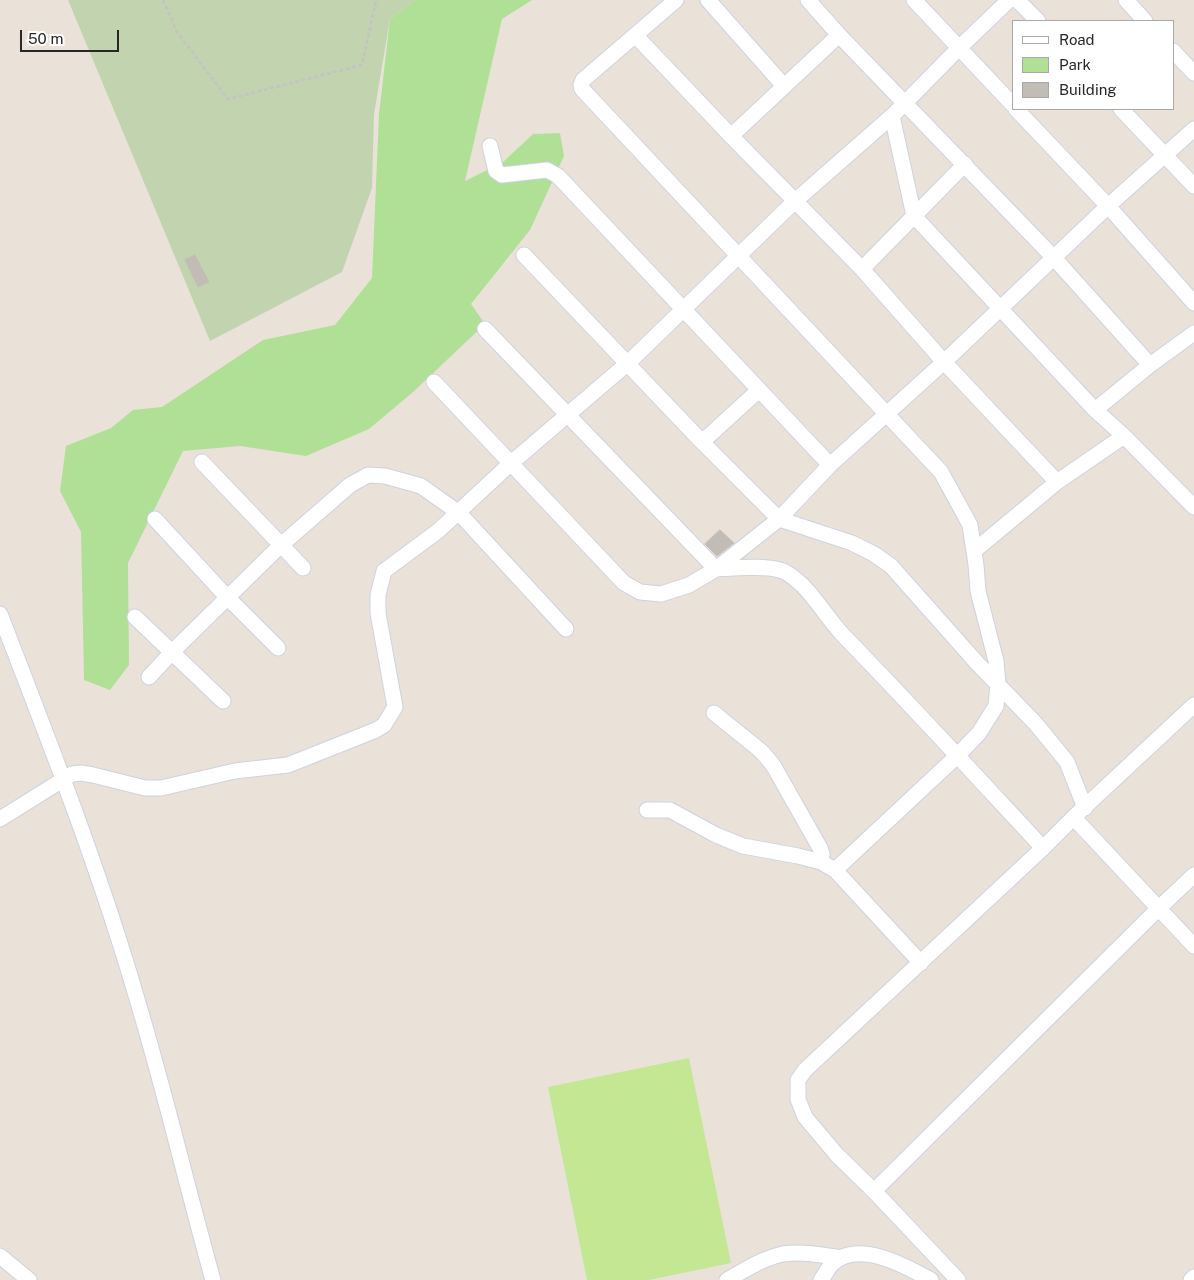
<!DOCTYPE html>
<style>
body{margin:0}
#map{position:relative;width:1194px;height:1280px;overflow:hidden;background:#eae2d9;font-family:"Public Sans",sans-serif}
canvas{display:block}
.legend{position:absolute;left:1012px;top:20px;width:162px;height:90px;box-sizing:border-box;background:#fff;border:1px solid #a9a9a9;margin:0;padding:6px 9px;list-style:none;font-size:15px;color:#272727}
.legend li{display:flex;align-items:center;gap:10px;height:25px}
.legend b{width:25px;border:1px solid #a9a9a9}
.scale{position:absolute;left:20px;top:30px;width:99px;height:22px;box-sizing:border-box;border:2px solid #272727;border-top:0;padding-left:6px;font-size:15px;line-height:18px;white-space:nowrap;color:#272727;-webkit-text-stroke:4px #fff;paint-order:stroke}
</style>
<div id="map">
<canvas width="1194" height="1280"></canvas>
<ul class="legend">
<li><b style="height:6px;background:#fff"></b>Road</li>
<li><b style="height:14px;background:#b0e096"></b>Park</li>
<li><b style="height:14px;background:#c2bcb6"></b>Building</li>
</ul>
<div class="scale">50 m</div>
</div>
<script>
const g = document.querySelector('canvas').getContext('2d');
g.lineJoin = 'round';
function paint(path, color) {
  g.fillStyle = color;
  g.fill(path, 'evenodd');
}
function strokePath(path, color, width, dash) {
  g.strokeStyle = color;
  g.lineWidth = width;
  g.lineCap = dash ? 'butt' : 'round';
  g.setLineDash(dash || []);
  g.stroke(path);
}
const green = new Path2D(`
 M 415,0 L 532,0 L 502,19 L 465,181 L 503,162 L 533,134 L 560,133 L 564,156 L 530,230 L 471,304 L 485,324 L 412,393 L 369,429 L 306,456 L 240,446 L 183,451 L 128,563 L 129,665 L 110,690 L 84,680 L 81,532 L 60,491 L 66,446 L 111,428 L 133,410 L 162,407 L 263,340 L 335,325 L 372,278 L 379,114 L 390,19 Z`);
const cemetery = new Path2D(`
 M 68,0 L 415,0 L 390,19 L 374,114 L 372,188 L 342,272 L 210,341 Z`);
const pitch = new Path2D(`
 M 689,1058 L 731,1263 L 649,1280 L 587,1280 L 548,1087 Z`);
const building = new Path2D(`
 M 195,255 L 209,282 L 198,287 L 185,260 Z
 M 720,530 L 734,543 L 717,556 L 705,544 Z`);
const path = new Path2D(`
 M 163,0 L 177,32 L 228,99 L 362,65 L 376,0`);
const street = new Path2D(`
 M 676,0 L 583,80 L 581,85 L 582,89 L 941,472 L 970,525 L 976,565 L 978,591 L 996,661 L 998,684 L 996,706 L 979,733 L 957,756 L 835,870
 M 708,0 L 784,86
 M 808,0 L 839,35 L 1055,259 L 1150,365
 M 914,0 L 1013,105
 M 1017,0 L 1038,21
 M 1126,0 L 1145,21
 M 636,36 L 731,136 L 862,269 L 944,362 L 1057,482
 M 1173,51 L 1194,73
 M 1016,109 L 1108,206 L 1194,303
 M 1121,109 L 1194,186
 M 892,116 L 914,216 L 1095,410 L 1124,436 L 1194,507
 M 731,136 L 839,35
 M 490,146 L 496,171 L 502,175 L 547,170 L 558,176 L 830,465 L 944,362 L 1108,206 L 1194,129
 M 524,255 L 702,442 L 779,519 L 852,543 L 874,554 L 891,566 L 977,663 L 1036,724 L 1067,762 L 1085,808
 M 862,269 L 965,164
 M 485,329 L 716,569 C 733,568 773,564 787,573 C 811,588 824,615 843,635 C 911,705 977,777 1043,848
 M 434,382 L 624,583 L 640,592 L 661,594 L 689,585 L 716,569 L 779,519 L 830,465
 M 1095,410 L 1150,365 L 1194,333
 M 702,442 L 759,390
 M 202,462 L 303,568
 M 155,519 L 227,597 L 278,648
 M 974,551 L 1057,482 L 1124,436
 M 0,614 C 49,741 99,868 137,999 C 165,1092 187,1187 213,1280
 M 135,617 L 223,701
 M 149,677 L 173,651 L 281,545 L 350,485 L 368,475 L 385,476 L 421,486 L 459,513 L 566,629
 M 714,713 L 761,751 L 773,765 L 820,848 L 822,854 L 821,862
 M 647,810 L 670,810 L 716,835 L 743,846 L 798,856 L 821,862 L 835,870 L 921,963
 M 1074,818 L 1194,946
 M 0,819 L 72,774 L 81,773 L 93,775 L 145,788 L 161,788 L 235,771 L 288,765 L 376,730 L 384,725 L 395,707 L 378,613 L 378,595 L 384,571 L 438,531 L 510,464 L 628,363 L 795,201 L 892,116 L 959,48 L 1009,0
 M 874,1191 L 1159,908 L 1194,875
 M 0,1256 L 29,1280
 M 727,1280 C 745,1270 763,1258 783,1254 C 802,1251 822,1255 841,1258
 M 821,1280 C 825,1275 828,1268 832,1264 C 858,1239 906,1266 931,1280
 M 958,1280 L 874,1191 L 837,1155 L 805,1117 L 798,1099 L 798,1080 L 805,1070 L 1043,848 L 1077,814 L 1194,705
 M 1191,1280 L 1194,1277`);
paint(green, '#b0e096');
paint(cemetery, '#c2d3b0');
paint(pitch, '#c3e792');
paint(building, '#c2bcb6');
strokePath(building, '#c5beb3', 1);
strokePath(street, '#ced2e0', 17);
strokePath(path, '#c3c3c3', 2.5, [4, 2.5]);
strokePath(street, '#fff', 15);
</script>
